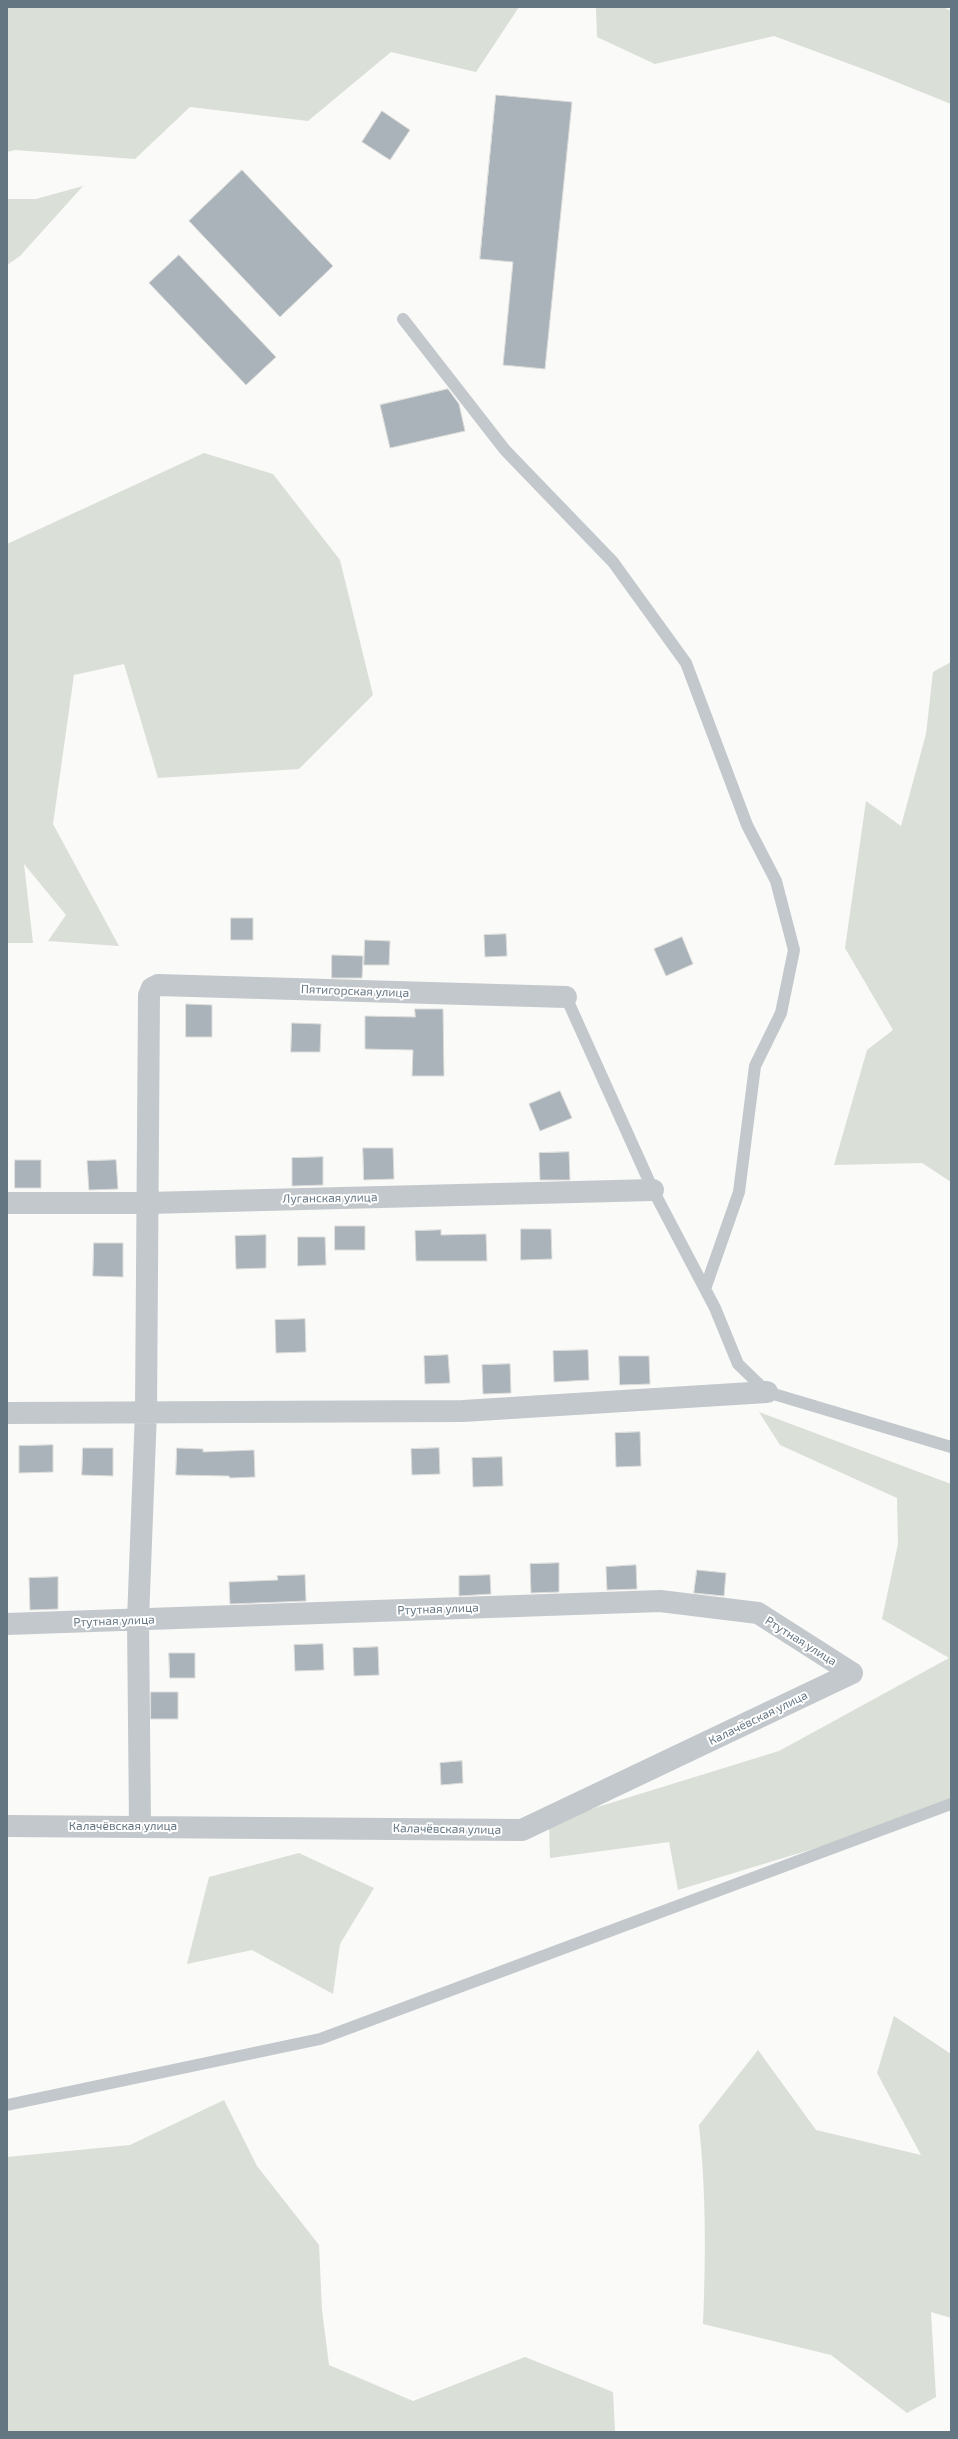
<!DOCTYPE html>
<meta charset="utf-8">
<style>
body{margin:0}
#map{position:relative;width:958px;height:2439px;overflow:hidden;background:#fafaf8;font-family:"Exo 2",sans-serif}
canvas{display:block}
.frame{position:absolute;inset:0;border:8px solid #657683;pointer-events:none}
</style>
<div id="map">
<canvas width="958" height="2439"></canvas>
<div class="frame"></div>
</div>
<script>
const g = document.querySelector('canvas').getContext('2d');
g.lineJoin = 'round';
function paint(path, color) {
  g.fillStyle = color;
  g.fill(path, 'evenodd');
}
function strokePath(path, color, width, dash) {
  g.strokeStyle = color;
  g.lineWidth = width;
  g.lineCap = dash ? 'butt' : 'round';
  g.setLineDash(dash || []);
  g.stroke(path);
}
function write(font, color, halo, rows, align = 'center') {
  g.font = font + ' "Exo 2",sans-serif';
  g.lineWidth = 4;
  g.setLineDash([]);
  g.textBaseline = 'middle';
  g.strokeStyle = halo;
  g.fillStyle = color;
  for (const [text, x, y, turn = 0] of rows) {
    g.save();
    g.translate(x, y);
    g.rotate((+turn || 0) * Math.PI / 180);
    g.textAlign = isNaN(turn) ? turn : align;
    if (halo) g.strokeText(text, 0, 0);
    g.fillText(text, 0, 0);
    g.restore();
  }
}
const green = new Path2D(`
 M 7,7 L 519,7 L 476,72 L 391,52 L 308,121 L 190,107 L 135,159 L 15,150 L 7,152 Z
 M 596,7 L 943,7 L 951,11 L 951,104 L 874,73 L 774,36 L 655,64 L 597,37 Z
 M 83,186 L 20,256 L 7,265 L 7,199 L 36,199 Z
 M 204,453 L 273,474 L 340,560 L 373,695 L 299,769 L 158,778 L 124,664 L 74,675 L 53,824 L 119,946 L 48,941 L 66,915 L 24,864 L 33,943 L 7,943 L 7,544 Z
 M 951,662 L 951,1182 L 922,1163 L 834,1165 L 867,1050 L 893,1030 L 845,948 L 866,801 L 901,826 L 926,734 L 933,672 Z
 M 759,1412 L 951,1484 L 951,1807 L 678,1890 L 669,1842 L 550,1858 L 549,1822 L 779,1751 L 949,1658 L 882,1619 L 898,1544 L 897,1498 L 780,1445 Z
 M 299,1853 L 374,1888 L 340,1944 L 333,1994 L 252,1950 L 187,1964 L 209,1877 Z
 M 894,2016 L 951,2054 L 951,2318 L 931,2312 L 936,2397 L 907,2413 L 831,2355 L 703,2324 C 706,2257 706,2191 699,2125 L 758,2050 L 816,2130 L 921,2155 L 877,2073 Z
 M 224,2100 L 257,2166 L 319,2245 L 322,2310 L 329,2365 L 413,2401 L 525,2357 L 613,2392 L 615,2432 L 7,2432 L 7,2157 L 130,2145 Z`);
const building = new Path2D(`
 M 496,95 L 572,102 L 545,369 L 503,365 L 513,262 L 480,259 Z
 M 382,111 L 410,130 L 390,160 L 362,142 Z
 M 242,170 L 333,266 L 280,317 L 189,221 Z
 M 179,255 L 276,357 L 246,385 L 149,283 Z
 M 448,389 L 459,404 L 465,431 L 390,448 L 380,405 Z
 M 231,918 L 253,918 L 253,940 L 231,940 Z
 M 506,934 L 507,956 L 485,957 L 484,935 Z
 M 682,937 L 693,964 L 666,976 L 654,949 Z
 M 365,940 L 390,941 L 389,965 L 364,965 Z
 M 332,955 L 363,956 L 362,978 L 332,978 Z
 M 186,1004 L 212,1005 L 212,1037 L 186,1037 Z
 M 415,1009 L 443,1009 L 444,1076 L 412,1076 L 413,1050 L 365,1049 L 365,1016 L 415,1017 Z
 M 292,1023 L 321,1024 L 320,1052 L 291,1052 Z
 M 560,1091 L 572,1118 L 540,1131 L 529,1104 Z
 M 363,1148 L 393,1148 L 394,1179 L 364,1180 Z
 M 569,1152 L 570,1180 L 540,1180 L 539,1153 Z
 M 323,1157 L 323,1185 L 292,1186 L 292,1158 Z
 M 15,1160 L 41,1160 L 41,1188 L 15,1188 Z
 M 116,1160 L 118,1189 L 89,1190 L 87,1161 Z
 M 335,1226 L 365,1226 L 365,1250 L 335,1250 Z
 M 521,1229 L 551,1229 L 552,1259 L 521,1260 Z
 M 441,1230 L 441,1235 L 486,1234 L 487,1261 L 416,1261 L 415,1231 Z
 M 266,1235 L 266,1268 L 236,1269 L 235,1236 Z
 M 298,1237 L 325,1237 L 326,1265 L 298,1266 Z
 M 94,1243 L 123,1243 L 123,1277 L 93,1276 Z
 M 305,1319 L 306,1352 L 276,1353 L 275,1320 Z
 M 588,1350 L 589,1380 L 554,1382 L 553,1351 Z
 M 448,1355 L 450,1383 L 425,1384 L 424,1356 Z
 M 619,1356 L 649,1356 L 650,1384 L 620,1385 Z
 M 510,1364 L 511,1393 L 483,1394 L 482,1365 Z
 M 640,1432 L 641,1466 L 616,1467 L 615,1433 Z
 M 53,1445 L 53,1472 L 19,1473 L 19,1446 Z
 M 83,1448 L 113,1448 L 113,1476 L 82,1475 Z
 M 177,1448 L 203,1449 L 203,1452 L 254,1450 L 255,1477 L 230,1478 L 229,1476 L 176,1475 Z
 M 439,1448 L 440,1474 L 412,1475 L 411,1449 Z
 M 502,1457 L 503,1486 L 473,1487 L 472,1458 Z
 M 559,1563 L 559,1592 L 531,1593 L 530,1564 Z
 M 636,1565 L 637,1589 L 607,1590 L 606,1567 Z
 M 697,1570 L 726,1573 L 724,1596 L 694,1593 Z
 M 305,1575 L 306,1601 L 230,1604 L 229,1582 L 278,1580 L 277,1576 Z
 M 490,1575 L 491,1594 L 459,1596 L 459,1576 Z
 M 58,1577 L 58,1609 L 30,1610 L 29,1578 Z
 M 323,1644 L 324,1670 L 295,1671 L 294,1645 Z
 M 378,1647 L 379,1675 L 354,1676 L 353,1648 Z
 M 169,1653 L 195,1653 L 195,1678 L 170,1678 Z
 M 151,1692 L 178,1692 L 178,1719 L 151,1719 Z
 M 462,1761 L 463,1783 L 441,1785 L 440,1763 Z`);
const service = new Path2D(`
 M 403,319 L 505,450 L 613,562 L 686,663 L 747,825 L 776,881 L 794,950 L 781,1013 L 755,1066 L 739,1192 L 705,1289
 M 566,997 L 653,1190 L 715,1308 L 738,1364 L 767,1392 L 951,1447
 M 7,2105 L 320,2039 L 951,1804`);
const minor = new Path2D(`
 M 7,1203 L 148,1203 L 653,1190
 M 7,1413 L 463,1411 L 767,1392
 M 7,1624 L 660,1601 L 758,1613 L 852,1673
 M 140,1825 L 138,1620 L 146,1411 L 149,995 L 152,988 L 158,985 L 566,997
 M 7,1826 L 522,1830 L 852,1673`);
const streetNames = [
 ["Пятигорская улица",355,991,2],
 ["Луганская улица",330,1198,-1],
 ["Ртутная улица",438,1609,-2],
 ["Ртутная улица",114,1621,-2],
 ["Ртутная улица",801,1641,32],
 ["Калачёвская улица",758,1718,-26],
 ["Калачёвская улица",123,1826],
 ["Калачёвская улица",447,1829,1]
];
paint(green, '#dadfd7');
paint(building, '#aab3b9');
strokePath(building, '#dcdcda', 1);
strokePath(service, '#c3c8cc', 12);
strokePath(minor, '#c3c8cc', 22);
write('12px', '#657683', '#fff', streetNames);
</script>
